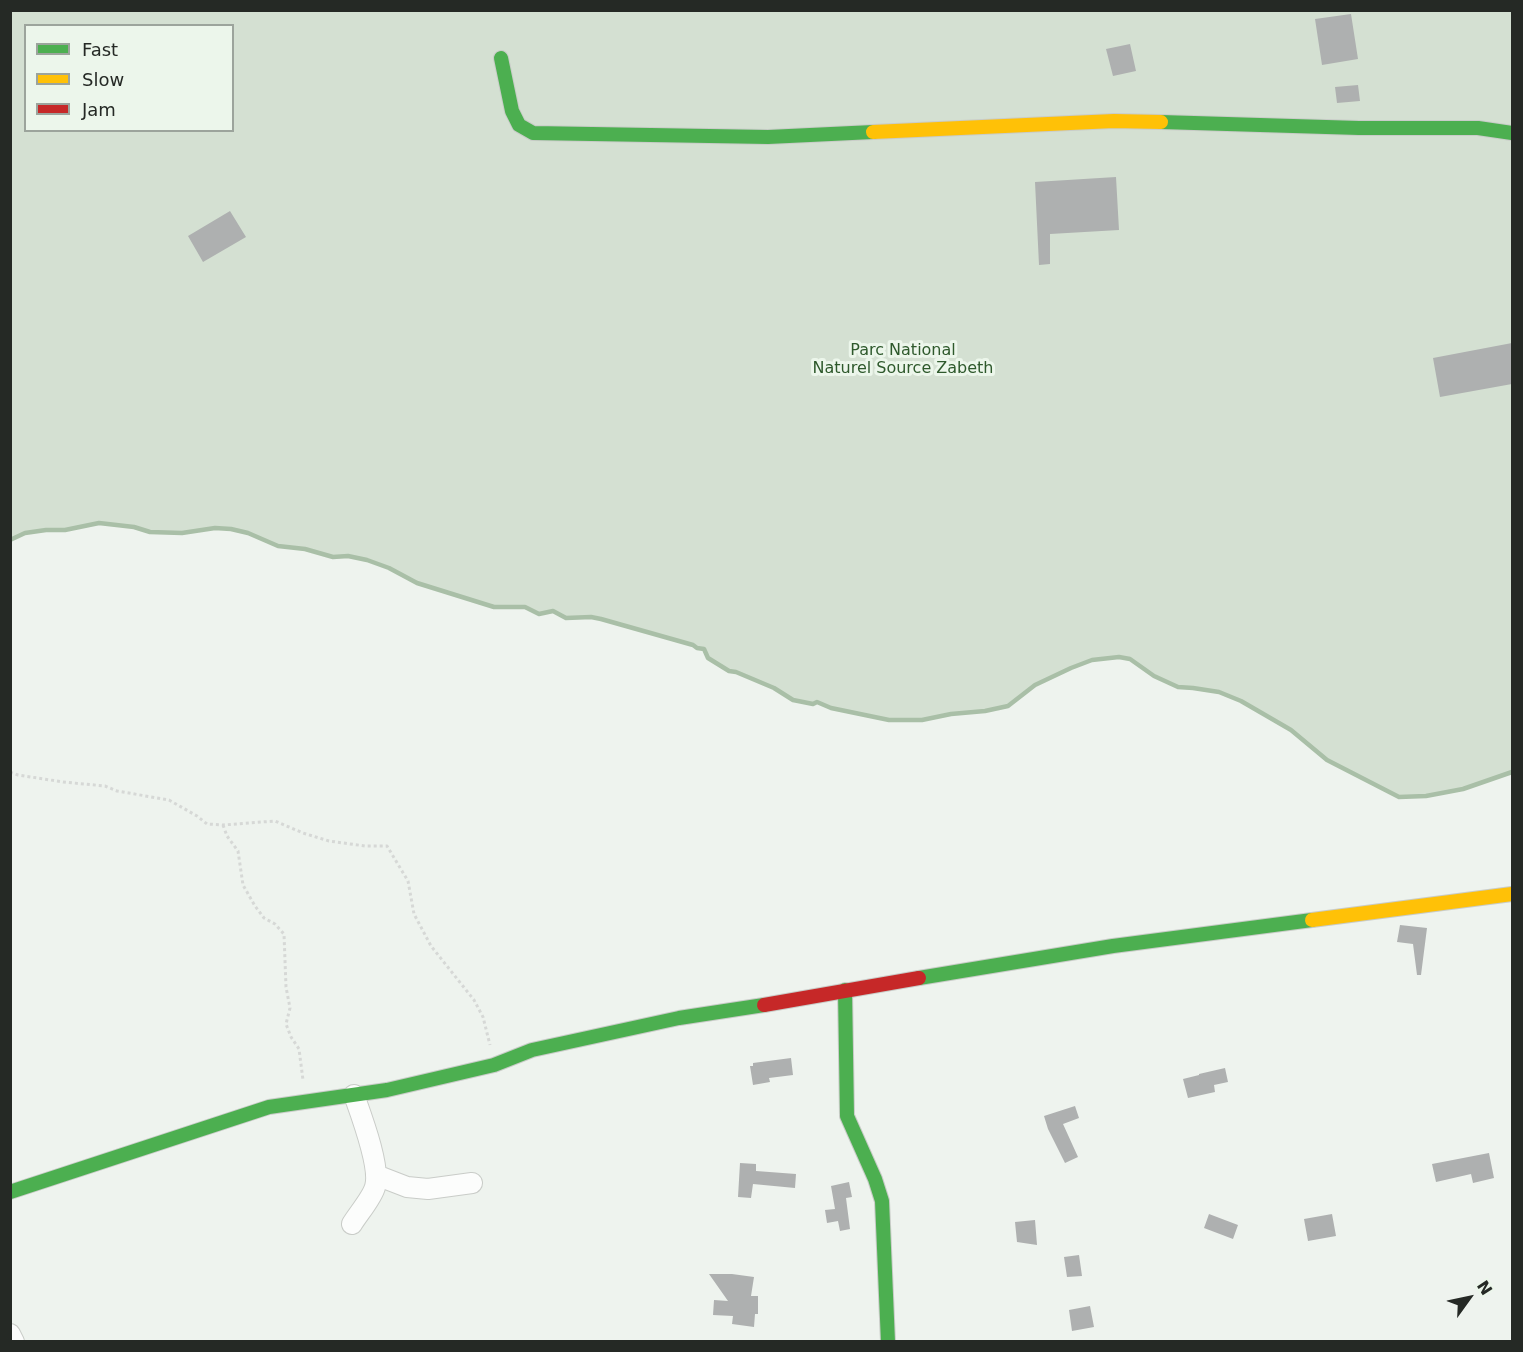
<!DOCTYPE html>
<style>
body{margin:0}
#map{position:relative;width:1523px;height:1352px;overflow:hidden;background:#eef3ee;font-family:"DejaVu Sans",sans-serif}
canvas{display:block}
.frame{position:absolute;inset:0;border:12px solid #252925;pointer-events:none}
.legend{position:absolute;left:24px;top:24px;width:210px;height:108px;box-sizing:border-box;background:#ecf6eb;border:2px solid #9ca49c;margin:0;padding:8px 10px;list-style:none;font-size:18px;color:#252925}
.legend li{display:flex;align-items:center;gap:12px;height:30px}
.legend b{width:30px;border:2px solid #9ca49c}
.north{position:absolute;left:1439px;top:1268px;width:60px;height:60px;-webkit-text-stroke:4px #ecf6eb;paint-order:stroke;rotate:57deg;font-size:16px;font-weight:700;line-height:24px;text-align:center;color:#252925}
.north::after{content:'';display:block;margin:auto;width:21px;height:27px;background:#252925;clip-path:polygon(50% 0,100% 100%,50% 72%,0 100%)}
</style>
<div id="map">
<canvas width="1523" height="1352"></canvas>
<div class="frame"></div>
<ul class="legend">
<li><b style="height:8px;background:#4caf50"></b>Fast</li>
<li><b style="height:8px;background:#ffc107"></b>Slow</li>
<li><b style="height:8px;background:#c62828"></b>Jam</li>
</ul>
<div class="north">N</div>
</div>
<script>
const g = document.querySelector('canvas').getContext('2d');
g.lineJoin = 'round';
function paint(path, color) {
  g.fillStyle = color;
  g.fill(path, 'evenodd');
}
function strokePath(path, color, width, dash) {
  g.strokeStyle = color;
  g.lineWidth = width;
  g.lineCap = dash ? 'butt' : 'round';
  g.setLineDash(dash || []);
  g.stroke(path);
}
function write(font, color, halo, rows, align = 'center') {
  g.font = font + ' "DejaVu Sans",sans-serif';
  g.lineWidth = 6;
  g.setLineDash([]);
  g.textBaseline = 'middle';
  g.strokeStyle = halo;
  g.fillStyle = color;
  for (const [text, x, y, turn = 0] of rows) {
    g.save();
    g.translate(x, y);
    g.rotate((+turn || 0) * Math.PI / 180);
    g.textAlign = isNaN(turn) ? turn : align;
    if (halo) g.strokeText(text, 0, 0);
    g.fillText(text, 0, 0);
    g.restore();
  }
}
const green = new Path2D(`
 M 11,11 L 1512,11 L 1512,772 L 1463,789 L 1426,796 L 1399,797 L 1327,760 L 1291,730 L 1241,701 L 1219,692 L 1193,688 L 1178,687 L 1154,676 L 1130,659 L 1119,657 L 1092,660 L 1071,668 L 1035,685 L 1008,706 L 985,711 L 951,714 L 922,720 L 889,720 L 831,708 L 817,702 L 813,704 L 793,700 L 774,688 L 736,672 L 729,671 L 708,658 L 704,649 L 697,648 L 693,645 L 601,619 L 591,617 L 566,618 L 553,611 L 539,614 L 525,607 L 494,607 L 417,583 L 389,568 L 367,560 L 348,556 L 333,557 L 305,549 L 278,546 L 248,533 L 232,529 L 215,528 L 182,533 L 150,532 L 134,527 L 99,523 L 65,530 L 46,530 L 25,533 L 11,540 ZM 26,26 L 232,26 L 232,130 L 26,130 Z`);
const stream = new Path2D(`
 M 10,540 L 25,533 L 46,530 L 65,530 L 99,523 L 134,527 L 150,532 L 182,533 L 215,528 L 231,529 L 248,533 L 278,546 L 305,549 L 333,557 L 348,556 L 367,560 L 389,568 L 417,583 L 494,607 L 525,607 L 539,614 L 553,611 L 566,618 L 591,617 L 601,619 L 693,645 L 697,648 L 704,649 L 708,658 L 729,671 L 736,672 L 774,688 L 793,700 L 813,704 L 817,702 L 831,708 L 889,720 L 922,720 L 951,714 L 985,711 L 1008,706 L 1035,685 L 1071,668 L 1092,660 L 1119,657 L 1130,659 L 1154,676 L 1178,687 L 1193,688 L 1219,692 L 1241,701 L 1291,730 L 1327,760 L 1399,797 L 1426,796 L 1463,789 L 1512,772`);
const building = new Path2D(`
 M 1351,14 L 1358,59 L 1322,65 L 1315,19 Z
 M 1130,44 L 1136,71 L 1113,76 L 1106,49 Z
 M 1358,85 L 1360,101 L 1337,103 L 1335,87 Z
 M 1116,177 L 1119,230 L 1050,234 L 1050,264 L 1039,265 L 1035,182 Z
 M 230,211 L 246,237 L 203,262 L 188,236 Z
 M 1512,343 L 1512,384 L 1440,397 L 1433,358 Z
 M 1400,925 L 1427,928 L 1421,975 L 1417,975 L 1413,944 L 1397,942 Z
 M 791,1058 L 793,1075 L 769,1078 L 770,1082 L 753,1085 L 750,1066 L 753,1066 L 753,1063 Z
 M 1225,1068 L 1228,1082 L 1214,1085 L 1215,1092 L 1188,1098 L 1183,1079 L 1199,1075 L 1199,1074 Z
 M 1075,1106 L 1079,1118 L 1063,1124 L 1078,1157 L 1065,1163 L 1048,1129 L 1044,1116 Z
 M 1489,1153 L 1494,1178 L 1473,1183 L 1471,1174 L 1436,1182 L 1432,1164 Z
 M 740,1163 L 756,1164 L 756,1171 L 796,1174 L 795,1188 L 753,1184 L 751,1198 L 738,1197 Z
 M 849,1182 L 852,1197 L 846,1198 L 850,1229 L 840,1231 L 838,1221 L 827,1223 L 825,1210 L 835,1209 L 831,1186 Z
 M 1209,1214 L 1238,1225 L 1233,1239 L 1204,1228 Z
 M 1332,1214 L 1336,1236 L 1308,1241 L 1304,1219 Z
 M 1035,1220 L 1037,1245 L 1017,1242 L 1015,1222 Z
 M 1079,1255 L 1082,1276 L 1067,1277 L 1064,1257 Z
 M 709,1274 L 732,1274 L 754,1277 L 751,1296 L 758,1296 L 758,1314 L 755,1314 L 754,1327 L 732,1324 L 733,1316 L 713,1315 L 714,1300 L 728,1301 Z
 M 1090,1306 L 1094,1327 L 1072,1331 L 1069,1310 Z`);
const path = new Path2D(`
 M 10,772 L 18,775 L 63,782 L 105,786 L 117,791 L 169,800 L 197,816 L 207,824 L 223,825 L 275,821 L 303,833 L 329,841 L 365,846 L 387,846 L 408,881 L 414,914 L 431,946 L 474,1000 L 483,1017 L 490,1045
 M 223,825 L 227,836 L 238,851 L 243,885 L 255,906 L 264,918 L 275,924 L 284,934 L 286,987 L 290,1008 L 286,1024 L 291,1037 L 299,1049 L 303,1080`);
const street = new Path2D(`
 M 376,1175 L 407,1187 L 428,1189 L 472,1183
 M 352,1224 C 358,1214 372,1198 375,1187 C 381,1167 361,1115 354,1095
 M 10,1334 L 14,1342`);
const fast = new Path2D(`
 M 501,58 L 512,111 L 519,125 L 533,133 L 768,137 L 873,132
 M 1161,122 L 1359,128 L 1478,128 L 1512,133
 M 919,978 L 1113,946 L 1312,920
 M 845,990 L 847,1116 L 875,1179 L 882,1201 L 888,1342
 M 10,1192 L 269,1107 L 387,1090 L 494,1065 L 532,1050 L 679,1018 L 764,1005`);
const slow = new Path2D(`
 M 873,132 L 1114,121 L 1161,122
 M 1312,920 L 1512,894`);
const jam = new Path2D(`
 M 764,1005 L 919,978`);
const parkNames = [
 ["Parc National",903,351],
 ["Naturel Source Zabeth",903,369]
];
paint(green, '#d4e0d2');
strokePath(stream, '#a9bfa7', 4.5);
paint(building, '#aeb0b0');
strokePath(street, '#c9ccc8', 22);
strokePath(fast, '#c9ccc8', 16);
strokePath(slow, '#c9ccc8', 16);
strokePath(jam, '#c9ccc8', 16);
strokePath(path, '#d6d8d6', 3, [3, 3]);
strokePath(street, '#fcfdfc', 20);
strokePath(fast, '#4caf50', 14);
strokePath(slow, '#ffc107', 14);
strokePath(jam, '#c62828', 14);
write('16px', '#2e592c', '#ecf6eb', parkNames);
</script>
